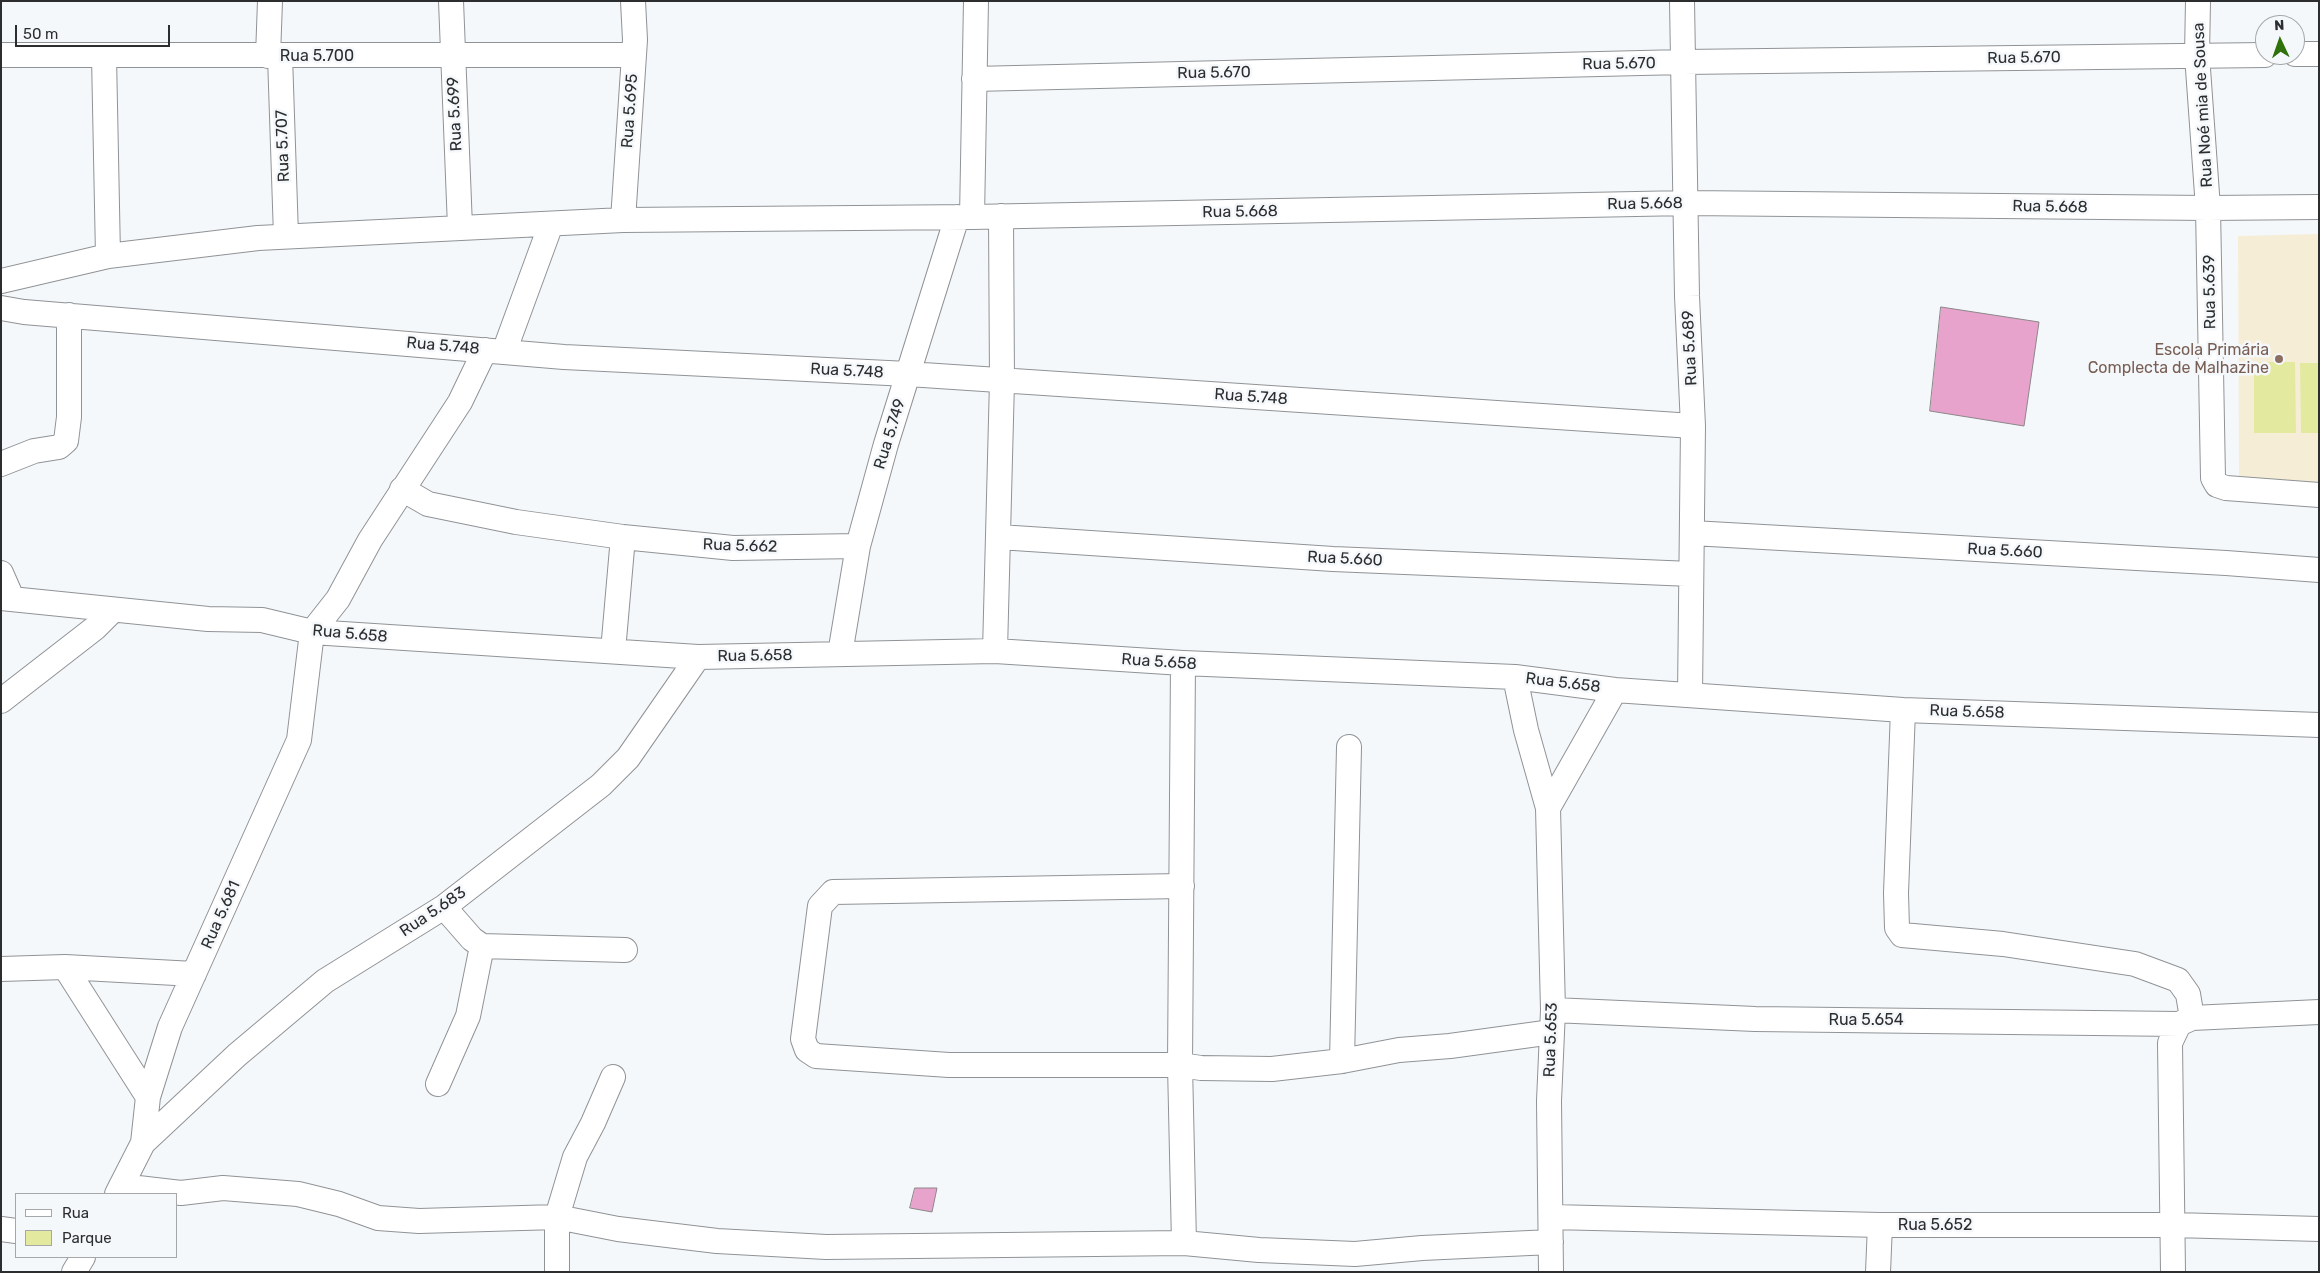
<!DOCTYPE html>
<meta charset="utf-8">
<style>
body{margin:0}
#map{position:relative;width:2320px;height:1273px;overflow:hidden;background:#f5f8fb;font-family:Rubik,sans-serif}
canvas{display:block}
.frame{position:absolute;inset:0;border:2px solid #2c2d2e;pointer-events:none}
.legend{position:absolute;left:15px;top:1193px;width:162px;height:65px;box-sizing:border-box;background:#f5f8fb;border:1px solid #a5a7a9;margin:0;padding:6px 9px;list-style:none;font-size:15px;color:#2c2d2e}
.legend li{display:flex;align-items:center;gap:10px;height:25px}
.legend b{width:25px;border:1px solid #a5a7a9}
.north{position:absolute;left:2255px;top:15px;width:50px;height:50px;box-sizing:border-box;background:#f5f8fb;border:1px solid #a5a7a9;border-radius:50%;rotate:357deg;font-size:14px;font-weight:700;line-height:20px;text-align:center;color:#2c2d2e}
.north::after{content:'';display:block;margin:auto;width:18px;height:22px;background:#2f710b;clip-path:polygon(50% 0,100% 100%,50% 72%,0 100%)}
.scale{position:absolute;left:15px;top:25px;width:155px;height:22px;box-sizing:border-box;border:2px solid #2c2d2e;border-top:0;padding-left:6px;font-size:15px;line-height:18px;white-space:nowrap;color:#2c2d2e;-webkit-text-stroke:4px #f5f8fb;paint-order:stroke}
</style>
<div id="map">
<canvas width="2320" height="1273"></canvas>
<div class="frame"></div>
<ul class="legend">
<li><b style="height:6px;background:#fff"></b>Rua</li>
<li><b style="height:14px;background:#e3eaa0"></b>Parque</li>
</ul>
<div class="north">N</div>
<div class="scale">50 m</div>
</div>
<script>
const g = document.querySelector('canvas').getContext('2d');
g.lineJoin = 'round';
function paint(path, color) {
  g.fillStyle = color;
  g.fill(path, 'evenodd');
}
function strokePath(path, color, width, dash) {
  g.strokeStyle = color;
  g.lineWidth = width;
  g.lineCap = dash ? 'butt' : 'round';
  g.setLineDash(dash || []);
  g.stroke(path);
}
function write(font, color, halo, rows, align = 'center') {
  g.font = font + ' Rubik,sans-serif';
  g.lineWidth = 5;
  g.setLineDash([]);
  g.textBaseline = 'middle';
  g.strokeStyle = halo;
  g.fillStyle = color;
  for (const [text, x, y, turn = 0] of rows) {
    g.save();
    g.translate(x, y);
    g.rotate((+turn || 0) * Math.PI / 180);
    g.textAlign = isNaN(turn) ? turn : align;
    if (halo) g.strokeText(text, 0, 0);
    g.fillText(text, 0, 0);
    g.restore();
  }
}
const education = new Path2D(`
 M 2319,234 L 2319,489 L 2239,483 L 2238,236 Z`);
const green = new Path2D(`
 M 2254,362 L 2295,362 L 2296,433 L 2254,433 Z
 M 2300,363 L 2319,363 L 2319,433 L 2301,433 Z`);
const building = new Path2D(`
 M 1941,307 L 2039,322 L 2024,426 L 1930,411 Z
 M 915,1188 L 937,1188 L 932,1212 L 910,1208 Z`);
const minor = new Path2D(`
 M 451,1 L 460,227
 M 1682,1 L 1687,296 L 1693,426 L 1690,695
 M 2198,1 L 2197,55 L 2208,208 L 2213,478 L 2217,485 L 2226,488 L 2319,495
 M 2295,54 L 2319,54
 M 1,55 L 634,55
 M 104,56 L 108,256
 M 268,56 L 270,1
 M 280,56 L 286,236
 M 974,79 L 1683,62 L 2265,55
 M 972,217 L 976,1
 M 623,220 L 635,40 L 633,1
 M 1,281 L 108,256 L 258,238 L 623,220 L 972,217 L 1687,203 L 2208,208 L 2319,207
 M 1,308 L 24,312 L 564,357 L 908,374 L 1693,426
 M 504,352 L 551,224
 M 1,464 L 34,451 L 59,447 L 66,441 L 69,417 L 69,315
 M 402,489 L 428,504 L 516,522 L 623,537 L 733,548 L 858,546
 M 1692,533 L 2226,563 L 2319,570
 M 999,537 L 1333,559 L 1691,574
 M 1,573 L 12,598
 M 1,598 L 208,619 L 262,620 L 312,632 L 698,657 L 995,651 L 1183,663 L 1515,677 L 1615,690 L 1903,710 L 2319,725
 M 613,651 L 623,537
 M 995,651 L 1002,381 L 1001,216
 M 840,654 L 858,546 L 886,444 L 957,217
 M 1183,663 L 1180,1065 L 1184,1243
 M 1515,677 L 1526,730 L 1548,808 L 1553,1010 L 1549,1101 L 1551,1272
 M 1,701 L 95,628 L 112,611
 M 1903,710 L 1896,893 L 1897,928 L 1902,935 L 2003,944 L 2135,964 L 2178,980 L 2188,994 L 2192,1018
 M 1548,808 L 1615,690
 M 1182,886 L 833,892 L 820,906 L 803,1039 L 807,1050 L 816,1056 L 949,1065 L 1180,1065 L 1201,1068 L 1272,1069 L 1342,1061 L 1399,1050 L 1450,1046 L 1552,1032
 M 444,907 L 472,939 L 482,946 L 625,950
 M 65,967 L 148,1097
 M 1,969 L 65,967 L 194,974
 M 1553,1010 L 1755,1019 L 2179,1024
 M 1342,1061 L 1349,747
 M 438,1084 L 468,1016 L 482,946
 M 143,1143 L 237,1055 L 325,981 L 444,907 L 601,785 L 628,758 L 698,657
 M 121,1186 L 181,1193 L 223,1188 L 298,1194 L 339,1204 L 378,1218 L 419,1221 L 557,1217 L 618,1229 L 717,1241 L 826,1247 L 1184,1243 L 1259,1250 L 1355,1254 L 1422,1248 L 1551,1242
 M 117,1194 L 143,1143 L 148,1097 L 170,1027 L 299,740 L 312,632 L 338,599 L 370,540 L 460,402 L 485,350
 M 1552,1217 L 1880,1225 L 2174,1225 L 2319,1229
 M 1,1229 L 16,1231
 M 74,1272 L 83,1257
 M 557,1272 L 557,1217 L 575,1157 L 593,1123 L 613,1077
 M 1878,1272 L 1880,1225
 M 2173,1272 L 2170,1043 L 2179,1024 L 2192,1018 L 2319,1012`);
const markers = [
 [2279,359,5,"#8d6e63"]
];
const streetNames = [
 ["Rua 5.700",317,56],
 ["Rua 5.670",2024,58,-1],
 ["Rua 5.670",1619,64,-1],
 ["Rua 5.670",1214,73,-1],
 ["Rua Noé mia de Sousa",2203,105,-93],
 ["Rua 5.695",630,111,-86],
 ["Rua 5.699",455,114,-93],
 ["Rua 5.707",283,146,-92],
 ["Rua 5.668",1645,204,-1],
 ["Rua 5.668",2050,207,1],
 ["Rua 5.668",1240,212,-1],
 ["Rua 5.639",2210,292,-91],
 ["Rua 5.748",443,346,5],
 ["Rua 5.689",1690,348,-93],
 ["Rua 5.748",847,371,3],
 ["Rua 5.748",1251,397,4],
 ["Rua 5.749",890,434,-73],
 ["Rua 5.662",740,546,2],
 ["Rua 5.660",2005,551,3],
 ["Rua 5.660",1345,559,3],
 ["Rua 5.658",350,634,5],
 ["Rua 5.658",755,656,-1],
 ["Rua 5.658",1159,662,4],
 ["Rua 5.658",1563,683,7],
 ["Rua 5.658",1967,712,2],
 ["Rua 5.683",433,912,-34],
 ["Rua 5.681",221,915,-66],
 ["Rua 5.654",1866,1020],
 ["Rua 5.653",1551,1040,-88],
 ["Rua 5.652",1935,1225]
];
const educationNames = [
 ["Escola Primária",2269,350],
 ["Complecta de Malhazine",2269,368]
];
paint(education, '#f6edd7');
paint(green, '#e3eaa0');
paint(building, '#e7a3cc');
strokePath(building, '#8b8789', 1);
strokePath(minor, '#909396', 26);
strokePath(minor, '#fff', 24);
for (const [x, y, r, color] of markers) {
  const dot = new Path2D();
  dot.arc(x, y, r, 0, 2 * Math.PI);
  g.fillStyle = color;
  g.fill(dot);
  strokePath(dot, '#f5f8fb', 2);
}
write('16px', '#2c2d2e', '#f5f8fb', streetNames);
write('16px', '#785e54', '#f5f8fb', educationNames, 'right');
</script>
